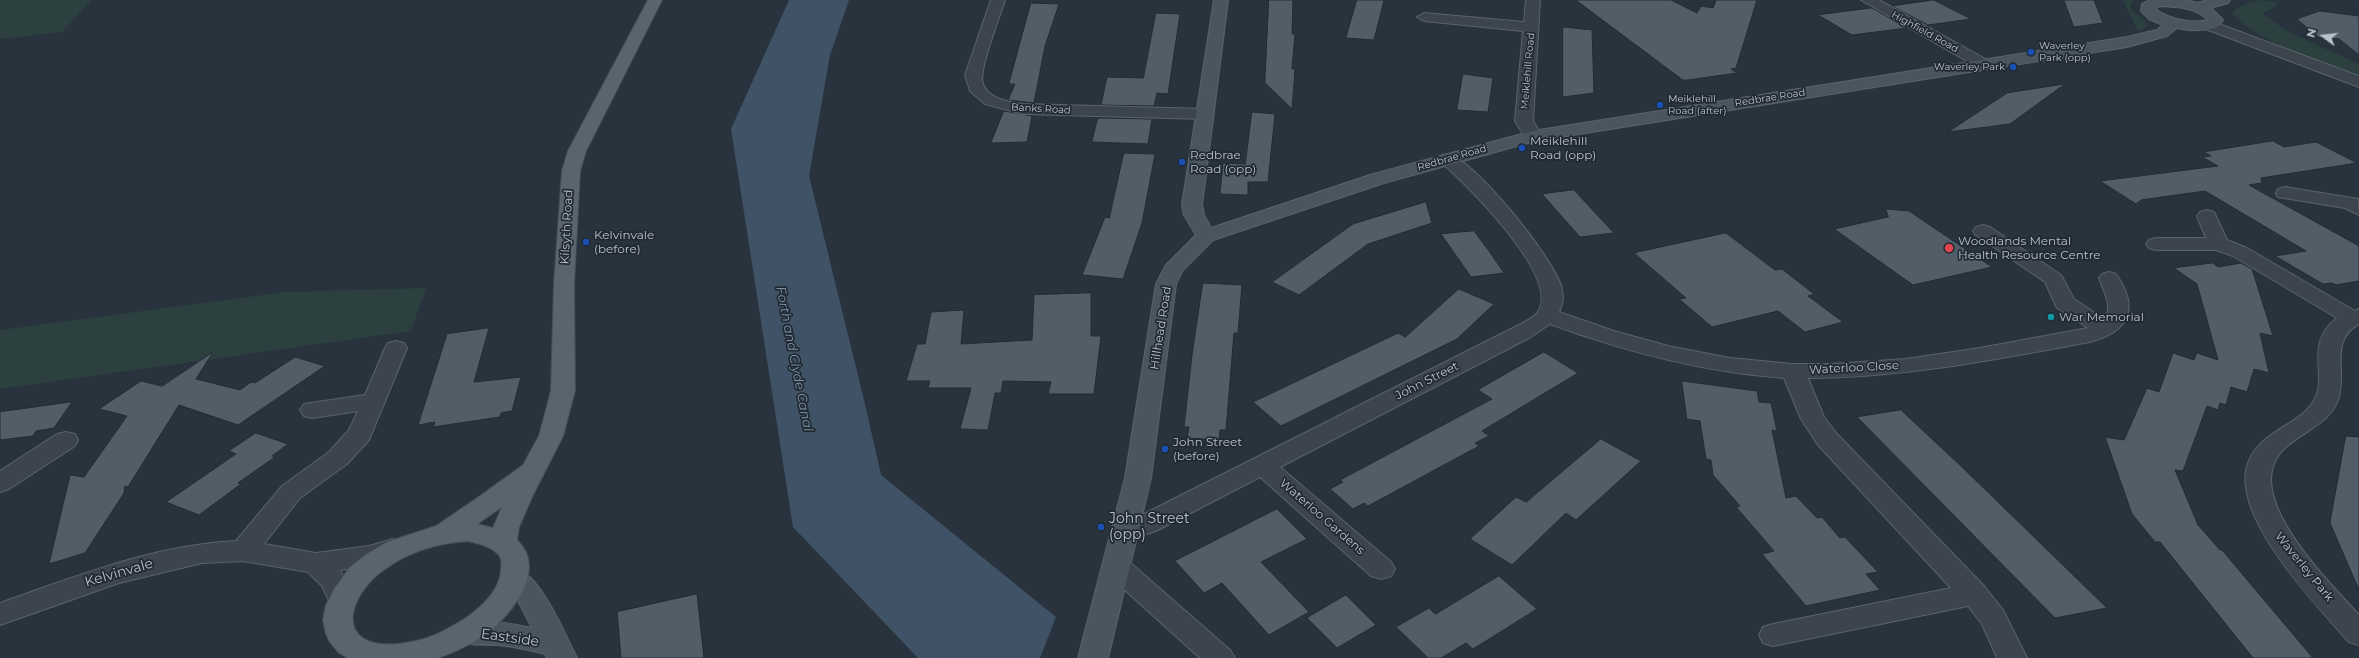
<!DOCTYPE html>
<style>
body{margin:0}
#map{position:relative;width:2359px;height:658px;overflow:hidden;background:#28333d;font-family:Montserrat,sans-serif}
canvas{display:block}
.north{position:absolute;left:2303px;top:16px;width:40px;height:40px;-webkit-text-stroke:3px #212a33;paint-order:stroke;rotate:285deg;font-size:11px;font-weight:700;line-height:16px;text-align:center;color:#b8c0c8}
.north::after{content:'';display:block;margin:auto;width:14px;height:18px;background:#b8c0c8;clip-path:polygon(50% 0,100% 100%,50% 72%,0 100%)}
</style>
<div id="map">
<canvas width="2359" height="658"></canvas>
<div class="north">N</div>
</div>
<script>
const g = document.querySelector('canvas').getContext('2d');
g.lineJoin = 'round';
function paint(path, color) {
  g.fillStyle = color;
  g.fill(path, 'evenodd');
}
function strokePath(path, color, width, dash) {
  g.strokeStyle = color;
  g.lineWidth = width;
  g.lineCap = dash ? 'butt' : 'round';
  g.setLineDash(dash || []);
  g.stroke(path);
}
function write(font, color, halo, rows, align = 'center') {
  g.font = font + ' Montserrat,sans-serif';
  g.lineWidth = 3.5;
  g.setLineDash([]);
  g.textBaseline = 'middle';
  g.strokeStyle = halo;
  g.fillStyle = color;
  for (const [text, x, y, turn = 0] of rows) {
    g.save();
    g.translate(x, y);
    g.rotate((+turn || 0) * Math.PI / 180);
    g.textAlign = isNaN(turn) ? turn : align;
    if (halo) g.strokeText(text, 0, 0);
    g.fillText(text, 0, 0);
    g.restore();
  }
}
const green = new Path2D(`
 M 0,0 L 92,0 L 62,32 L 0,39 Z
 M 2123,0 L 2134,0 L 2131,3 L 2131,10 L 2145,20 L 2148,26 L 2141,31 L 2137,29 Z
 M 2263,0 L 2280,3 L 2263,14 L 2287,31 L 2359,64 L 2359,75 C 2316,59 2265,46 2232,14 L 2234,10 L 2250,2 Z
 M 426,288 L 411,331 L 0,389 L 0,330 L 285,292 Z`);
const water = new Path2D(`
 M 789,0 L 849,0 L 830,55 L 809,176 L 865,404 L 881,475 L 1056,617 L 1040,658 L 918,658 L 793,527 L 731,129 Z`);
const building = new Path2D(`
 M 1269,0 L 1293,0 L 1292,34 L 1295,34 L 1292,69 L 1295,69 L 1292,109 L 1265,83 Z
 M 1357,0 L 1384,0 L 1374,40 L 1346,38 Z
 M 1576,0 L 1671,0 L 1697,13 L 1701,6 L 1713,8 L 1716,0 L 1757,0 L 1736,68 L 1731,69 L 1737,73 L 1688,80 L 1683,80 Z
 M 1934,0 L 1971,19 L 1928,25 L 1892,6 Z
 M 2064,0 L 2094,0 L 2103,23 L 2074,27 Z
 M 1031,3 L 1059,4 L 1045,46 L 1034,103 L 1008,100 L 1015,84 L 1009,84 Z
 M 1872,8 L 1907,28 L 1852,35 L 1818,15 Z
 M 2320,11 L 2359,16 L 2359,55 L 2339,39 L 2318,37 L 2297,19 Z
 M 1156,13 L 1180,14 L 1168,94 L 1157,93 L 1154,106 L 1101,105 L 1107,77 L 1143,78 Z
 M 1563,27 L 1592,30 L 1594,93 L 1563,97 Z
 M 1463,74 L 1493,78 L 1488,112 L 1457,110 Z
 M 2065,84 L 2010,124 L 1948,132 L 2007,93 Z
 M 1004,111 L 1032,116 L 1027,142 L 991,143 Z
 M 1252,112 L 1275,114 L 1268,182 L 1248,182 L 1248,195 L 1220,194 L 1223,163 L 1245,164 Z
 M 1098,118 L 1152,119 L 1148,144 L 1092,142 Z
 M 2273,141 L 2284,147 L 2316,142 L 2357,163 L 2261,178 L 2262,183 L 2249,185 L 2359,246 L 2359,281 L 2336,285 L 2332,283 L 2323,284 L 2275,256 L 2306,251 L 2205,191 L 2141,200 L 2136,204 L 2100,181 L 2218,166 L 2202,157 L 2211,156 L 2204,152 Z
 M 1124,153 L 1155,154 L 1142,223 L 1123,279 L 1082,275 L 1105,217 L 1109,218 Z
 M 1574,190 L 1614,233 L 1580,237 L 1542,194 Z
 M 1426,202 L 1432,223 L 1368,244 L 1299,295 L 1272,282 L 1353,224 Z
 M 1886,209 L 1909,211 L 1992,267 L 1913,285 L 1834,229 L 1888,217 Z
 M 1474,231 L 1489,251 L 1504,273 L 1471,277 L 1441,234 Z
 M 1726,233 L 1775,270 L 1782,269 L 1814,294 L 1808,296 L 1843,322 L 1805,332 L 1778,311 L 1712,327 L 1679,299 L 1686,298 L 1634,253 Z
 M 2213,263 L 2218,267 L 2241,263 L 2252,269 L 2273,336 L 2260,333 L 2269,373 L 2254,369 L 2247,392 L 2231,387 L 2226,405 L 2220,403 L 2218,410 L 2207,406 L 2183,471 L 2175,470 L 2198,525 L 2220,550 L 2222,550 L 2313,658 L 2253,658 L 2160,542 L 2155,542 L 2132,514 L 2105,437 L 2124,440 L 2147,388 L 2159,392 L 2173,353 L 2194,360 L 2197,353 L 2218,360 L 2197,284 L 2174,268 Z
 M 1203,283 L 1242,285 L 1238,333 L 1234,333 L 1226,430 L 1220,430 L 1219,440 L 1187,438 L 1189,427 L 1184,427 L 1192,355 Z
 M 1459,289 L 1494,304 L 1457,339 L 1281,426 L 1253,402 L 1398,333 L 1405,337 Z
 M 1091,293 L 1091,336 L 1101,336 L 1094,394 L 1048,394 L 1051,382 L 1003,381 L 1001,393 L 995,393 L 988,430 L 960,429 L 971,388 L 928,388 L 930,381 L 906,381 L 917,344 L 925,344 L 931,312 L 964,310 L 961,344 L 1032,340 L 1034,295 Z
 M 489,328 L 474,382 L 521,377 L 512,411 L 501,413 L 500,417 L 433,427 L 435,422 L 418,425 L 447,334 Z
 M 213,352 L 196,379 L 240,390 L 251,382 L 255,383 L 295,357 L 325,366 L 238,425 L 179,405 L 128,487 L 125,486 L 124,493 L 85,553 L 49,564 L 70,475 L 84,477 L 127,416 L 99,409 L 141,381 L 162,386 Z
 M 1544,352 L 1578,373 L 1482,431 L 1489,436 L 1475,443 L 1479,446 L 1368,506 L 1364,503 L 1353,509 L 1330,489 L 1343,482 L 1340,480 L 1492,399 L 1478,390 Z
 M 1682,381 L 1757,391 L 1759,402 L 1771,403 L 1777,431 L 1772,430 L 1786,498 L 1796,496 L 1817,518 L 1822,517 L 1840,538 L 1845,537 L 1878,572 L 1866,574 L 1880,590 L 1806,606 L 1762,554 L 1774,551 L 1736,507 L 1740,506 L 1713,475 L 1711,460 L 1706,459 L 1700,421 L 1687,419 Z
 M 72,402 L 54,428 L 36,431 L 33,436 L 0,440 L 0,412 Z
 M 1901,410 L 1962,467 L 2107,608 L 2055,618 L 1857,417 Z
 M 256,433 L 288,444 L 272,456 L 275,457 L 238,483 L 241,484 L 199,515 L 166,502 L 236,454 L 229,451 Z
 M 2346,436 L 2359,437 L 2359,590 L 2330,523 Z
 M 1601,439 L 1641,461 L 1576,520 L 1566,513 L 1512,565 L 1470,539 L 1516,497 L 1526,502 Z
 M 1277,509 L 1307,539 L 1261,562 L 1309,612 L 1269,635 L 1222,583 L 1204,593 L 1175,561 Z
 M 1499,576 L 1537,609 L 1473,649 L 1466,643 L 1441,658 L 1428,658 L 1396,627 L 1429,608 L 1435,614 Z
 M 697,594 L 704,658 L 621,658 L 617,612 Z
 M 1346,595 L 1376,625 L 1337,648 L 1307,618 Z`);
const street = new Path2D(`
 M 991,0 L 1005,0 C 1000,16 978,71 983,84 C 988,99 1010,102 1023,104 L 1205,109 L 1211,110 L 1214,114 L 1211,118 L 1205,119 L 1023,114 L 985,104 L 970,91 L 965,75 Z
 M 1526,0 L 1540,0 L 1533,121 L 1542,136 L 1539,140 L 1527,140 L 1515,121 L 1523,31 L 1424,21 L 1417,17 L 1424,13 L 1524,22 Z
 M 1861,0 L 1879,0 L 1989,61 L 1991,64 L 1989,67 L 1977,67 Z
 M 2208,20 L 2359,76 L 2359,87 L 2203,28 L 2200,25 Z
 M 1448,154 C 1475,160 1553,258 1561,286 C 1564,295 1563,304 1559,312 L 1614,331 L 1668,346 L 1730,358 L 1793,364 L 1831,364 L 1906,359 L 1980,348 L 2088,328 L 2057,308 L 2045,282 L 1976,235 L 1973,231 L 1976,227 L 1983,225 L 1990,227 L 2061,275 L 2074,299 L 2104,319 C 2114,308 2103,290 2099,278 L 2102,274 L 2109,272 L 2116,274 C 2140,308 2129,332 2090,342 C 1997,359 1903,378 1808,378 L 1824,417 L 1836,433 L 1984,586 L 2003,610 L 2027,658 L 1997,658 L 1982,624 L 1968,606 L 1773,646 L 1763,643 L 1759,635 L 1763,627 L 1773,624 L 1951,588 L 1818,445 L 1801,419 L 1784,378 C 1703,372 1626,352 1550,324 L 1529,338 L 1280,467 L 1391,562 L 1395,569 L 1391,576 L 1381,579 L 1371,576 L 1260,477 L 1156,531 L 1147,534 L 1120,528 L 1116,521 L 1120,514 L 1129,511 L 1144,514 L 1513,328 C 1522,323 1536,318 1540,308 C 1555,272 1468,186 1442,163 L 1439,159 L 1442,155 Z
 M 2285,187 L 2358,199 L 2359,215 L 2345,208 L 2278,197 L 2276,193 L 2278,189 Z
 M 2207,210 L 2214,212 L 2227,240 L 2247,248 L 2355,311 L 2359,309 L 2359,324 C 2328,341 2348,373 2338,400 C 2329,424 2302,432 2285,448 C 2236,493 2330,582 2359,615 L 2359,645 L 2349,642 C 2317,606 2229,515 2248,463 C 2261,430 2298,426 2313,402 C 2330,376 2302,345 2337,318 L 2233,256 L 2216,250 L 2156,250 L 2149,248 L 2146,244 L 2149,240 L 2156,238 L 2206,238 L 2197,216 L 2200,212 Z
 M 396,341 L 404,343 L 407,348 L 369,440 L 347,464 L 300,498 L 264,544 L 316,553 L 369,546 L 393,539 L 403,542 L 407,549 L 403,556 L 369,566 L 340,570 L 356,599 L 352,607 L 342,610 L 332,607 L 322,586 L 308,572 L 243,561 L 202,563 L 119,583 L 0,625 L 0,603 C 77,576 154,545 236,541 L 282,486 L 329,452 L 349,430 L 358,411 L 312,418 L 304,416 L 300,410 L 304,404 L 365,395 L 385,348 L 388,343 Z
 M 66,432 L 75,434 L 78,440 L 75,446 L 9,489 L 0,492 L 0,471 L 57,434 Z
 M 1116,556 L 1126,559 L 1230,650 L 1235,658 L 1200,658 L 1106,573 L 1102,566 L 1106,559 Z`);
const secondary = new Path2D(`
 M 1214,0 L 1228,0 L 1202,205 L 1204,215 L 1211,228 L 1370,175 L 1533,131 L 2127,37 L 2157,30 L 2163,25 L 2149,19 L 2141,11 L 2142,4 L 2150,0 L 2186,0 L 2198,3 L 2208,0 L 2230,0 L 2228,3 L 2211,8 L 2223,20 L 2218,27 C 2205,31 2191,31 2177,28 L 2167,36 L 2127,47 L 1535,141 L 1384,183 L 1213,240 L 1182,271 L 1176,284 L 1151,478 L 1108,658 L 1078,658 L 1125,478 L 1156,284 L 1166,265 L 1196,235 L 1184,215 L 1182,205 ZM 2160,6 C 2176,7 2196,7 2208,20 C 2190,24 2170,19 2155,9 Z
 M 515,568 C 542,576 564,633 577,658 L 547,658 L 545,654 C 530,650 514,647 499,645 C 484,644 469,646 455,641 L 451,633 L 455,625 C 479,617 507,623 532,628 L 518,601 L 501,578 L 505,571 Z`);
const primary = new Path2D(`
 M 648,0 L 662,0 L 586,151 L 580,171 L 574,284 L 575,391 L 563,436 L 532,497 L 519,527 L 517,540 C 546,567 516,609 492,629 C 476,642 458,651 438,658 L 348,658 L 339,653 L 330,642 L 326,634 L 323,620 L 326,605 L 334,589 L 350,567 L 365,555 L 387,542 L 436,526 L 480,496 L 523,465 L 539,436 L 551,391 L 554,284 L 562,171 L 568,151 ZM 502,507 L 493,528 L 477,524 ZM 468,541 C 479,544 490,546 498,554 C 502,558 502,563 501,569 C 500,596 469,618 447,629 C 431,638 415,642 397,644 C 333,649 347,595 385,569 C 410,551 438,543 468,541 Z`);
const markers = [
 [2031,52,4,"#1a4fb4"],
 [2013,67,4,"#1a4fb4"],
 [1660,105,4,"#1a4fb4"],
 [1522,148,4,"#1a4fb4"],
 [1182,162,4,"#1a4fb4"],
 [586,242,4,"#1a4fb4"],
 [1949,248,5,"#e0444e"],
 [2051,317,4,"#0f9aa8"],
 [1165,449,4,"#1a4fb4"],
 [1101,527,4,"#1a4fb4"]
];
const farStreetnames = [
 ["Highfield Road",1925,32,29],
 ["Meiklehill Road",1528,71,-85],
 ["Redbrae Road",1770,98,-9],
 ["Banks Road",1041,109,3],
 ["Redbrae Road",1452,158,-16]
];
const farPoinames = [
 ["Waverley",2039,46],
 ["Park (opp)",2039,58],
 ["Waverley Park",2005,67,"right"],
 ["Meiklehill",1668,99],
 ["Road (after)",1668,111]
];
const poiNames = [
 ["Meiklehill",1530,141],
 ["Road (opp)",1530,155],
 ["Redbrae",1190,155],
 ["Road (opp)",1190,169],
 ["Kelvinvale",594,235],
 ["(before)",594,249],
 ["Woodlands Mental",1958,241],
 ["Health Resource Centre",1958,255],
 ["War Memorial",2059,317],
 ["John Street",1173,442],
 ["(before)",1173,456]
];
const streetNames = [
 ["Kilsyth Road",567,227,-87],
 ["Hillhead Road",1161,328,-81],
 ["Waterloo Close",1854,368,-3],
 ["John Street",1427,381,-27],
 ["Waterloo Gardens",1322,517,41],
 ["Waverley Park",2304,567,51]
];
const waterNames = [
 ["Forth and Clyde Canal",794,359,79]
];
const nearPoinames = [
 ["John Street",1109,519],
 ["(opp)",1109,535]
];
const nearStreetnames = [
 ["Kelvinvale",119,573,-16],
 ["Eastside",510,638,8]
];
paint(green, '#2b403f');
paint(water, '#405265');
paint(building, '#515e68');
strokePath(building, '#232c35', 1);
strokePath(street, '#5a636b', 2);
strokePath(secondary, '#5a636b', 2);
strokePath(primary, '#454e57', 2);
paint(street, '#3c454e');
paint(secondary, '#4a5560');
paint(primary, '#5a646d');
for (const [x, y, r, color] of markers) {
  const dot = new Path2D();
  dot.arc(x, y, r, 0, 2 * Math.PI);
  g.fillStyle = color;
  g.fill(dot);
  strokePath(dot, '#212a33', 1.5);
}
write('10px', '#b8c0c8', '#212a33', farStreetnames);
write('10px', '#b8c0c8', '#212a33', farPoinames, 'left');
write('12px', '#b8c0c8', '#212a33', poiNames, 'left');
write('12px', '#b8c0c8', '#212a33', streetNames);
write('italic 13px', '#7c93a8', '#212a33', waterNames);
write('14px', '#b8c0c8', '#212a33', nearPoinames, 'left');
write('14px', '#b8c0c8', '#212a33', nearStreetnames);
</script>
